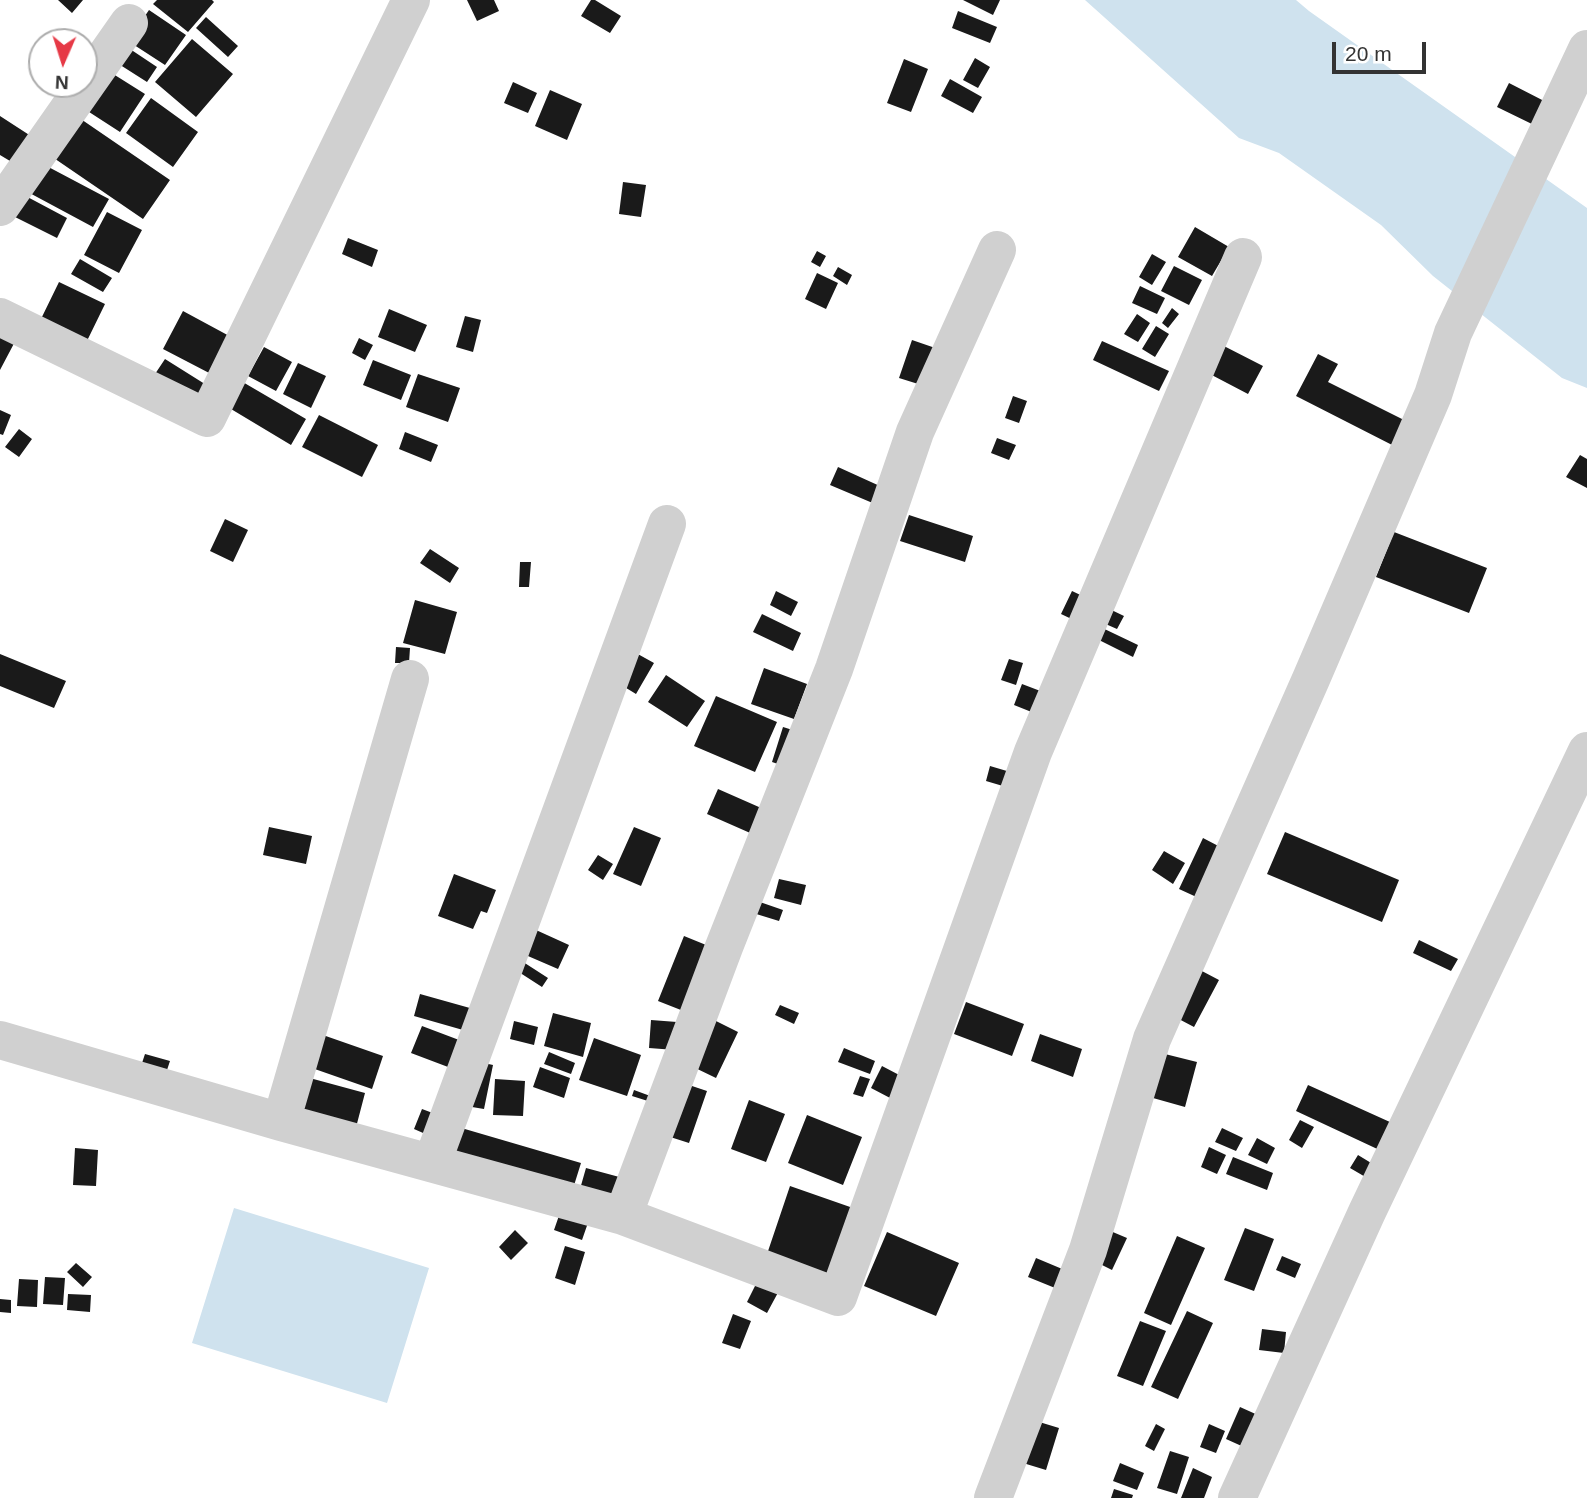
<!DOCTYPE html>
<style>
body{margin:0}
#map{position:relative;width:1587px;height:1498px;overflow:hidden;background:#fff;font-family:Arial,sans-serif}
canvas{display:block}
.north{position:absolute;left:28px;top:28px;width:70px;height:70px;box-sizing:border-box;background:#fff;border:2px solid #adadad;border-radius:50%;rotate:183deg;font-size:19px;font-weight:700;line-height:28px;text-align:center;color:#333}
.north::after{content:'';display:block;margin:auto;width:24px;height:32px;background:#e63946;clip-path:polygon(50% 0,100% 100%,50% 72%,0 100%)}
.scale{position:absolute;left:1332px;top:42px;width:94px;height:32px;box-sizing:border-box;border:4px solid #333;border-top:0;padding-left:9px;font-size:21px;line-height:24px;white-space:nowrap;color:#333;-webkit-text-stroke:5px #fff;paint-order:stroke}
</style>
<div id="map">
<canvas width="1587" height="1498"></canvas>
<div class="north">N</div>
<div class="scale">20 m</div>
</div>
<script>
const g = document.querySelector('canvas').getContext('2d');
g.lineJoin = 'round';
function paint(path, color) {
  g.fillStyle = color;
  g.fill(path, 'evenodd');
}
function strokePath(path, color, width, dash) {
  g.strokeStyle = color;
  g.lineWidth = width;
  g.lineCap = dash ? 'butt' : 'round';
  g.setLineDash(dash || []);
  g.stroke(path);
}
const water = new Path2D(`
 M 1085,0 L 1296,0 L 1309,11 L 1587,208 L 1587,388 L 1562,378 L 1433,276 L 1381,225 L 1279,153 L 1239,138 Z
 M 234,1208 L 429,1268 L 387,1403 L 192,1343 Z`);
const building = new Path2D(`
 M 58,0 L 83,0 L 72,13 Z
 M 157,0 L 212,0 L 214,2 L 188,32 L 153,4 Z
 M 467,0 L 494,0 L 499,11 L 477,21 Z
 M 591,0 L 595,0 L 621,16 L 610,33 L 581,16 Z
 M 963,0 L 1000,0 L 993,15 Z
 M 149,10 L 186,35 L 165,65 L 128,41 Z
 M 958,11 L 997,27 L 990,43 L 952,28 Z
 M 206,17 L 238,46 L 228,57 L 196,28 Z
 M 192,39 L 233,74 L 196,117 L 155,82 Z
 M 124,45 L 157,67 L 147,82 L 114,61 Z
 M 975,58 L 990,67 L 978,88 L 963,80 Z
 M 904,59 L 928,69 L 911,112 L 887,103 Z
 M 110,72 L 145,94 L 120,132 L 86,110 Z
 M 950,79 L 982,97 L 973,113 L 941,96 Z
 M 513,82 L 537,93 L 528,113 L 504,103 Z
 M 1509,83 L 1548,103 L 1536,126 L 1497,107 Z
 M 550,90 L 582,104 L 567,140 L 535,126 Z
 M 151,98 L 198,132 L 173,167 L 126,133 Z
 M 72,113 L 170,180 L 143,219 L 45,152 Z
 M 0,116 L 37,140 L 20,167 L 0,155 Z
 M 39,162 L 109,199 L 93,227 L 24,190 Z
 M 623,182 L 646,185 L 641,217 L 619,214 Z
 M 20,193 L 67,218 L 57,238 L 9,214 Z
 M 107,212 L 142,230 L 119,273 L 84,255 Z
 M 1195,227 L 1229,247 L 1212,276 L 1178,257 Z
 M 348,238 L 378,250 L 372,267 L 342,254 Z
 M 817,251 L 826,256 L 820,267 L 811,262 Z
 M 1152,254 L 1166,262 L 1152,285 L 1139,277 Z
 M 80,259 L 112,278 L 103,292 L 71,274 Z
 M 1174,266 L 1202,280 L 1189,305 L 1161,291 Z
 M 838,267 L 852,275 L 847,285 L 833,276 Z
 M 817,273 L 838,283 L 826,309 L 805,299 Z
 M 59,282 L 105,304 L 85,345 L 39,323 Z
 M 1140,286 L 1165,298 L 1157,314 L 1132,303 Z
 M 1172,308 L 1179,314 L 1168,328 L 1162,323 Z
 M 389,309 L 427,325 L 415,352 L 378,337 Z
 M 183,311 L 233,338 L 213,375 L 163,349 Z
 M 1137,314 L 1150,323 L 1138,342 L 1124,334 Z
 M 465,316 L 481,320 L 473,352 L 456,347 Z
 M 0,324 L 19,334 L 0,370 Z
 M 1156,326 L 1169,334 L 1155,357 L 1142,349 Z
 M 359,338 L 373,345 L 365,360 L 352,353 Z
 M 912,340 L 944,351 L 931,388 L 899,378 Z
 M 1102,341 L 1169,371 L 1159,391 L 1093,360 Z
 M 1220,344 L 1263,366 L 1248,394 L 1206,372 Z
 M 264,347 L 292,362 L 276,391 L 248,376 Z
 M 1318,354 L 1338,364 L 1328,382 L 1410,423 L 1398,448 L 1296,396 Z
 M 165,359 L 208,386 L 197,404 L 153,377 Z
 M 373,360 L 411,375 L 401,400 L 363,385 Z
 M 298,363 L 326,376 L 311,408 L 283,394 Z
 M 418,374 L 460,388 L 448,422 L 406,407 Z
 M 241,381 L 306,419 L 291,445 L 226,406 Z
 M 1013,396 L 1027,401 L 1019,423 L 1005,418 Z
 M 0,410 L 11,415 L 3,435 L 0,434 Z
 M 319,415 L 378,445 L 362,477 L 302,447 Z
 M 19,429 L 32,439 L 19,457 L 5,447 Z
 M 405,432 L 438,445 L 431,462 L 399,449 Z
 M 997,438 L 1016,445 L 1009,460 L 991,453 Z
 M 1580,455 L 1587,459 L 1587,488 L 1566,477 Z
 M 838,467 L 882,487 L 875,504 L 830,485 Z
 M 909,515 L 973,536 L 965,562 L 900,541 Z
 M 225,519 L 248,530 L 233,562 L 210,551 Z
 M 1394,532 L 1487,568 L 1469,613 L 1376,577 Z
 M 430,549 L 459,568 L 450,583 L 420,563 Z
 M 520,562 L 531,562 L 529,587 L 519,587 Z
 M 776,591 L 798,602 L 791,616 L 770,605 Z
 M 1072,591 L 1091,600 L 1080,623 L 1061,614 Z
 M 415,600 L 457,612 L 445,654 L 403,643 Z
 M 1099,604 L 1124,616 L 1117,629 L 1092,618 Z
 M 762,614 L 801,633 L 793,651 L 753,632 Z
 M 1094,624 L 1138,645 L 1133,657 L 1089,635 Z
 M 396,647 L 410,648 L 409,663 L 395,663 Z
 M 636,653 L 654,663 L 636,694 L 618,683 Z
 M 0,654 L 66,681 L 54,708 L 0,686 Z
 M 1009,659 L 1023,663 L 1016,685 L 1001,680 Z
 M 764,668 L 807,684 L 794,719 L 751,704 Z
 M 666,675 L 705,701 L 687,727 L 648,702 Z
 M 1022,684 L 1043,692 L 1034,713 L 1014,705 Z
 M 716,696 L 777,722 L 755,772 L 694,746 Z
 M 783,727 L 799,732 L 787,767 L 772,762 Z
 M 990,766 L 1017,774 L 1013,789 L 986,781 Z
 M 718,789 L 768,811 L 757,836 L 707,814 Z
 M 269,827 L 312,836 L 306,864 L 263,855 Z
 M 634,827 L 661,838 L 641,886 L 613,874 Z
 M 1285,832 L 1399,880 L 1382,922 L 1267,874 Z
 M 1203,838 L 1226,850 L 1203,900 L 1179,889 Z
 M 1164,851 L 1185,863 L 1173,884 L 1152,870 Z
 M 598,855 L 613,864 L 603,880 L 588,870 Z
 M 454,874 L 496,890 L 487,913 L 481,911 L 473,929 L 438,916 Z
 M 779,879 L 806,885 L 801,905 L 774,898 Z
 M 757,901 L 783,910 L 779,921 L 753,913 Z
 M 525,925 L 569,945 L 558,969 L 514,950 Z
 M 684,936 L 711,947 L 686,1012 L 658,1001 Z
 M 1419,940 L 1458,959 L 1451,971 L 1413,953 Z
 M 517,958 L 548,978 L 542,987 L 511,967 Z
 M 1200,970 L 1219,980 L 1194,1027 L 1175,1017 Z
 M 420,994 L 477,1010 L 470,1032 L 414,1016 Z
 M 966,1002 L 1024,1024 L 1012,1056 L 954,1034 Z
 M 780,1005 L 799,1013 L 794,1024 L 775,1015 Z
 M 553,1013 L 591,1023 L 583,1057 L 544,1046 Z
 M 710,1018 L 738,1032 L 716,1078 L 687,1064 Z
 M 651,1020 L 677,1022 L 675,1050 L 649,1048 Z
 M 514,1021 L 538,1027 L 534,1045 L 510,1039 Z
 M 422,1026 L 467,1043 L 456,1070 L 411,1053 Z
 M 320,1034 L 383,1056 L 372,1089 L 309,1067 Z
 M 1040,1034 L 1082,1049 L 1073,1077 L 1031,1061 Z
 M 594,1038 L 641,1055 L 627,1096 L 579,1080 Z
 M 844,1048 L 875,1061 L 870,1074 L 838,1062 Z
 M 549,1052 L 575,1063 L 571,1074 L 544,1064 Z
 M 145,1054 L 170,1061 L 164,1079 L 139,1072 Z
 M 1165,1054 L 1197,1062 L 1185,1107 L 1153,1098 Z
 M 475,1061 L 493,1065 L 484,1109 L 466,1106 Z
 M 882,1066 L 903,1077 L 892,1099 L 871,1088 Z
 M 540,1067 L 570,1078 L 564,1098 L 533,1087 Z
 M 860,1076 L 870,1079 L 863,1097 L 853,1094 Z
 M 306,1077 L 365,1093 L 354,1135 L 294,1119 Z
 M 495,1079 L 525,1081 L 523,1116 L 493,1115 Z
 M 680,1082 L 707,1091 L 689,1143 L 664,1135 Z
 M 1308,1085 L 1401,1127 L 1388,1154 L 1296,1111 Z
 M 634,1090 L 653,1097 L 651,1102 L 632,1096 Z
 M 749,1100 L 785,1114 L 766,1162 L 731,1149 Z
 M 422,1109 L 438,1115 L 430,1136 L 414,1129 Z
 M 807,1115 L 862,1137 L 843,1185 L 788,1163 Z
 M 1300,1120 L 1314,1127 L 1302,1148 L 1289,1140 Z
 M 458,1127 L 581,1163 L 571,1195 L 448,1160 Z
 M 1222,1128 L 1243,1138 L 1236,1151 L 1215,1142 Z
 M 1257,1138 L 1275,1148 L 1267,1164 L 1248,1155 Z
 M 1209,1147 L 1226,1155 L 1217,1174 L 1201,1167 Z
 M 75,1148 L 98,1150 L 96,1186 L 73,1185 Z
 M 1358,1155 L 1381,1169 L 1374,1182 L 1350,1168 Z
 M 1233,1157 L 1273,1173 L 1267,1190 L 1226,1174 Z
 M 586,1168 L 623,1178 L 615,1207 L 578,1196 Z
 M 790,1186 L 853,1208 L 828,1281 L 765,1260 Z
 M 562,1207 L 590,1217 L 582,1240 L 554,1230 Z
 M 1245,1228 L 1274,1239 L 1254,1291 L 1224,1280 Z
 M 515,1230 L 528,1243 L 511,1260 L 499,1247 Z
 M 1108,1230 L 1127,1238 L 1112,1270 L 1094,1261 Z
 M 887,1232 L 959,1263 L 936,1316 L 864,1286 Z
 M 1177,1236 L 1205,1248 L 1171,1325 L 1144,1313 Z
 M 565,1246 L 585,1252 L 575,1285 L 555,1278 Z
 M 1282,1256 L 1301,1264 L 1295,1278 L 1276,1270 Z
 M 1036,1258 L 1067,1271 L 1060,1290 L 1028,1277 Z
 M 76,1263 L 92,1277 L 83,1287 L 67,1272 Z
 M 760,1276 L 781,1287 L 767,1313 L 747,1302 Z
 M 45,1277 L 65,1278 L 63,1305 L 43,1304 Z
 M 19,1279 L 38,1280 L 37,1307 L 17,1306 Z
 M 68,1294 L 91,1295 L 90,1312 L 67,1310 Z
 M 0,1299 L 11,1300 L 11,1313 L 0,1312 Z
 M 1187,1311 L 1213,1323 L 1178,1399 L 1151,1387 Z
 M 733,1314 L 751,1321 L 740,1349 L 722,1343 Z
 M 1140,1321 L 1166,1331 L 1143,1386 L 1117,1376 Z
 M 1262,1329 L 1286,1332 L 1284,1353 L 1259,1350 Z
 M 1240,1407 L 1260,1416 L 1246,1448 L 1226,1439 Z
 M 1036,1421 L 1059,1428 L 1046,1470 L 1023,1463 Z
 M 1156,1424 L 1165,1429 L 1154,1451 L 1145,1446 Z
 M 1209,1424 L 1225,1431 L 1216,1453 L 1200,1447 Z
 M 1170,1451 L 1189,1457 L 1177,1494 L 1157,1488 Z
 M 1120,1463 L 1144,1473 L 1137,1490 L 1113,1481 Z
 M 1193,1468 L 1212,1477 L 1204,1498 L 1181,1498 Z
 M 1114,1489 L 1133,1495 L 1132,1498 L 1111,1498 Z`);
const street = new Path2D(`
 M 0,207 L 129,23
 M 0,317 L 207,418 L 411,0
 M 0,1040 L 281,1122 L 623,1216 L 724,947 L 834,669 L 915,432 L 997,250
 M 281,1122 L 410,679
 M 432,1163 L 667,524
 M 623,1216 L 838,1297 L 1033,752 L 1243,257
 M 993,1498 L 1088,1250 L 1152,1039 L 1311,679 L 1433,395 L 1453,333 L 1587,49
 M 1237,1498 L 1367,1212 L 1587,751`);
paint(water, '#cfe2ee');
paint(building, '#1a1a1a');
strokePath(street, '#d0d0d0', 38);
</script>
